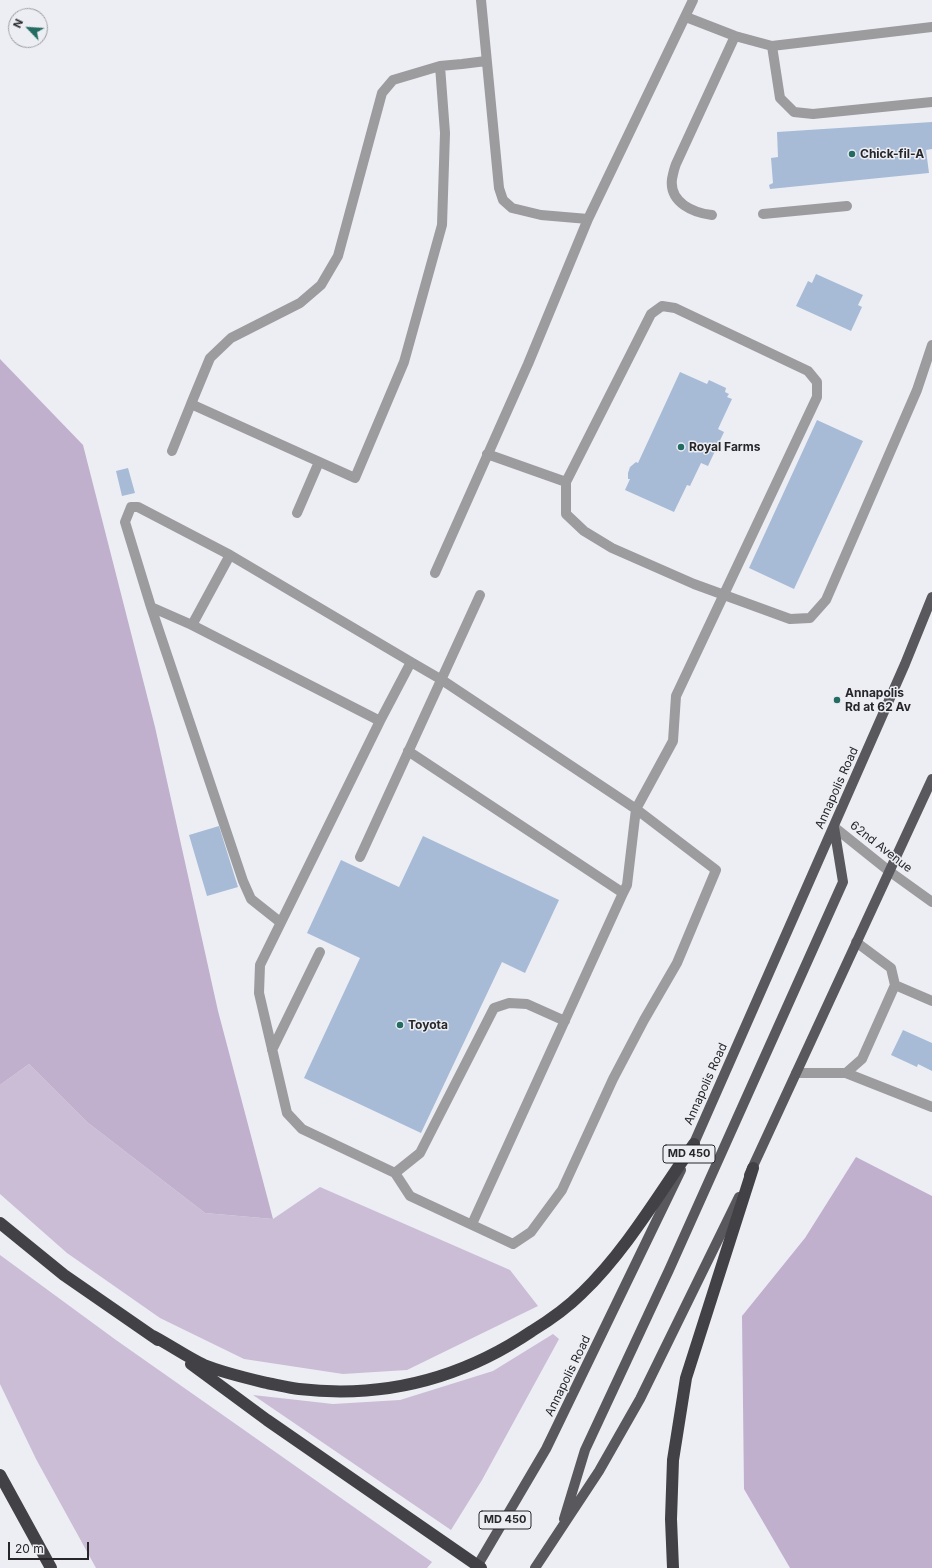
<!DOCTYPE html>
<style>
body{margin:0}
#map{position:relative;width:932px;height:1568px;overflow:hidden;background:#eceef4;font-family:Inter,sans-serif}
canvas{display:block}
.north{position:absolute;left:8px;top:8px;width:40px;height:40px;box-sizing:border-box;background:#eceef4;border:1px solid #9d9ea3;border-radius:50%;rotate:295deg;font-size:11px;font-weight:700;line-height:16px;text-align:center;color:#27272a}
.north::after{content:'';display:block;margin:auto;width:14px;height:18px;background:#246c62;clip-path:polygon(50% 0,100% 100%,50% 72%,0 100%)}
.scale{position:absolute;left:8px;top:1542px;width:81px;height:18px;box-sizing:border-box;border:2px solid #27272a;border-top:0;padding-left:5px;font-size:12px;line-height:14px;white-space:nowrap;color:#27272a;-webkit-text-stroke:3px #eceef4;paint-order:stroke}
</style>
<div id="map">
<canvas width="932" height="1568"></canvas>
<div class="north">N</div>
<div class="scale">20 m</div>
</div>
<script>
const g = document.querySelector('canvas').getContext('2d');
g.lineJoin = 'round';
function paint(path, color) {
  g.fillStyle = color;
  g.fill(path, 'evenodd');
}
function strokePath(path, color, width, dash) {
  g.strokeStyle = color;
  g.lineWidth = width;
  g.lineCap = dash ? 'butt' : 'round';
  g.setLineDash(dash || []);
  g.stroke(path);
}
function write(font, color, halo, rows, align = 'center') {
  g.font = font + ' Inter,sans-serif';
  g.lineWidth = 3;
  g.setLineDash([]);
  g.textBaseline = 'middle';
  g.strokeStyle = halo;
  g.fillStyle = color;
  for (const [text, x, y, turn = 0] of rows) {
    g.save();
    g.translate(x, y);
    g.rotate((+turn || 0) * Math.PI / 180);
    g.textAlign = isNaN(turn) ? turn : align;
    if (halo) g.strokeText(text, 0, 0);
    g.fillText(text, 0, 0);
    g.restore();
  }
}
const green = new Path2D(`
 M 29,1064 L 87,1122 L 205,1213 L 273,1219 L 320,1187 L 510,1270 L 538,1306 L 407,1370 L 343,1374 L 244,1359 L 160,1318 L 67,1253 L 0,1194 L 0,1085 Z
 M 0,1255 L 116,1340 L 432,1562 L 427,1568 L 96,1568 L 36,1459 L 0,1384 Z
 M 553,1334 L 559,1339 L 482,1480 L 451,1530 L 253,1395 L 333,1404 L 400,1400 L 493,1371 Z`);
const forest = new Path2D(`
 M 0,359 L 83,445 L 155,727 L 218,1011 L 273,1219 L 205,1213 L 87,1122 L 29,1064 L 0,1085 Z
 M 856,1157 L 932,1196 L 932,1568 L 790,1568 L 744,1489 L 742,1316 L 805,1238 Z`);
const building = new Path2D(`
 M 932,122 L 932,149 L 926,150 L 929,173 L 770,189 L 769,185 L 773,183 L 771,158 L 778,157 L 777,132 Z
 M 816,274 L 863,295 L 858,305 L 862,307 L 851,331 L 796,306 L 808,281 L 812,283 Z
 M 680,372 L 707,384 L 709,380 L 726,388 L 725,392 L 729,394 L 727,397 L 732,399 L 718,429 L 724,432 L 708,466 L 701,463 L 690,486 L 687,485 L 674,512 L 625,490 L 630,479 L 628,479 L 628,473 L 630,467 L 636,462 L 638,463 Z
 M 817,420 L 863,441 L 794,589 L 749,568 Z
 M 128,468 L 135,493 L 122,496 L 116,471 Z
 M 219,826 L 238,887 L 207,896 L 189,835 Z
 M 423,836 L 559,900 L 525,973 L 502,962 L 421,1133 L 304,1078 L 360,958 L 307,933 L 341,860 L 399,887 Z
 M 903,1030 L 932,1043 L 932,1071 L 918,1064 L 917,1067 L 891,1055 Z`);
const lane = new Path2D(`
 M 481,0 L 499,188 L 503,200 L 512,208 L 541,215 L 588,219
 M 686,17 L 735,36 L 772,46 L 932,27
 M 772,46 L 780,98 L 794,112 L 813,114 L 932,102
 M 440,66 L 445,133 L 442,225 L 404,362 L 355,478 L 191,404 L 210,358 L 231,338 L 300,303 L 321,285 L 338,256 L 382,93 L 393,80 L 440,66 L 462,64 L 486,61
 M 763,214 L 847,206
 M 712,215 C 694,213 669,203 672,179 C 673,174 674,169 676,164 L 735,36
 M 172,451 L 191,404
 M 487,454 L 566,482 L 566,514 L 584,531 L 612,548 L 694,584 L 790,619 L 810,618 L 826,600 L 917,390 L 932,345
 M 297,513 L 319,462
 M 435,573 L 528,364 L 588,219 L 693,0
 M 151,607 L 192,625 L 380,721
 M 192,625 L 230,555
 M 411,662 L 442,680 L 636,809 L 716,870 L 677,963 L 644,1020 L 613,1079 L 562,1190 L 531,1232 L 513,1244 L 410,1196 L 395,1173 L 302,1129 L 287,1113 L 259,993 L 260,965 L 380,721 Z
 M 408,751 L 623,893
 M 360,857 L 480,595
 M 280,922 L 251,899 L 243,881 L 151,607 L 125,522 L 131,507 L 138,507 L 230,555 L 411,662
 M 895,985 L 932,1001
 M 272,1050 L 320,952
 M 796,1073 L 846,1073 L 862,1059 L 895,985 L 891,968 L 856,942
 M 846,1073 L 932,1107
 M 395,1173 L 420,1153 L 494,1008 L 509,1003 L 527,1004 L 565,1021
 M 472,1224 L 623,893 L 627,885 L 636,809 L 673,741 L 676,696 L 817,397 L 817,382 L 808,371 L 675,308 L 662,306 L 651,314 L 566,482`);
const street = new Path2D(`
 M 834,827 L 889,871 L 932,902`);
const primary = new Path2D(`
 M 691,1150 L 905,664 L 932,597
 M 749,1175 L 932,779
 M 564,1519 L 585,1450 L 669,1270 L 843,882 L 834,827
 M 476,1568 L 546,1449 L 681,1170
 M 535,1568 L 599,1471 L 640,1399 L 739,1197`);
const highway = new Path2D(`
 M 0,1223 L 64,1275 L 158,1340
 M 153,1336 C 170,1345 187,1357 204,1365 C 224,1373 246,1378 267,1383 C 278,1385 289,1388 299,1389 C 385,1399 461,1379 532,1331 C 550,1320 567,1308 582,1293 C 625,1252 659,1194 694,1144
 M 191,1364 L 267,1420 L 481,1568
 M 0,1475 L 51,1568
 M 673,1568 L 671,1519 L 673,1460 L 686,1378 L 753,1168`);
const markers = [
 [852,154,4,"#246c62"],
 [681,447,4,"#246c62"],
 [837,700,4,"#246c62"],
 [400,1025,4,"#246c62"]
];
const shields = [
 [689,1154,52],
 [505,1520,52]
];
const shieldNames = [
 ["MD 450",689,1154],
 ["MD 450",505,1520]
];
const poiNames = [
 ["Chick-fil-A",860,154],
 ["Royal Farms",689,447],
 ["Annapolis",845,693],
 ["Rd at 62 Av",845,707],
 ["Toyota",408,1025]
];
const streetNames = [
 ["Annapolis Road",837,788,-66],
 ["62nd Avenue",881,847,38],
 ["Annapolis Road",706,1084,-66],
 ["Annapolis Road",568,1376,-64]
];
paint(green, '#cbbdd6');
paint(forest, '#c0afcd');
paint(building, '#a7bbd7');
strokePath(lane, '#9c9b9e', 10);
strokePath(street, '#9c9b9e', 10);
strokePath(primary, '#58585d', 10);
strokePath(highway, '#414146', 12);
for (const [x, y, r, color] of markers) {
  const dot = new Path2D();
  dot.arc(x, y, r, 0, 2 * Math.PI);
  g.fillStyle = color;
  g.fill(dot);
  strokePath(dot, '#eceef4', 1.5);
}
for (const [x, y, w] of shields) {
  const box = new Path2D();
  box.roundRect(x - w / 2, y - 9, w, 18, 3);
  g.fillStyle = '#eceef4';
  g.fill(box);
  strokePath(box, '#27272a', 1);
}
write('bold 11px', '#27272a', null, shieldNames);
write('bold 12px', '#27272a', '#eceef4', poiNames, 'left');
write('12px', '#27272a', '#eceef4', streetNames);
</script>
